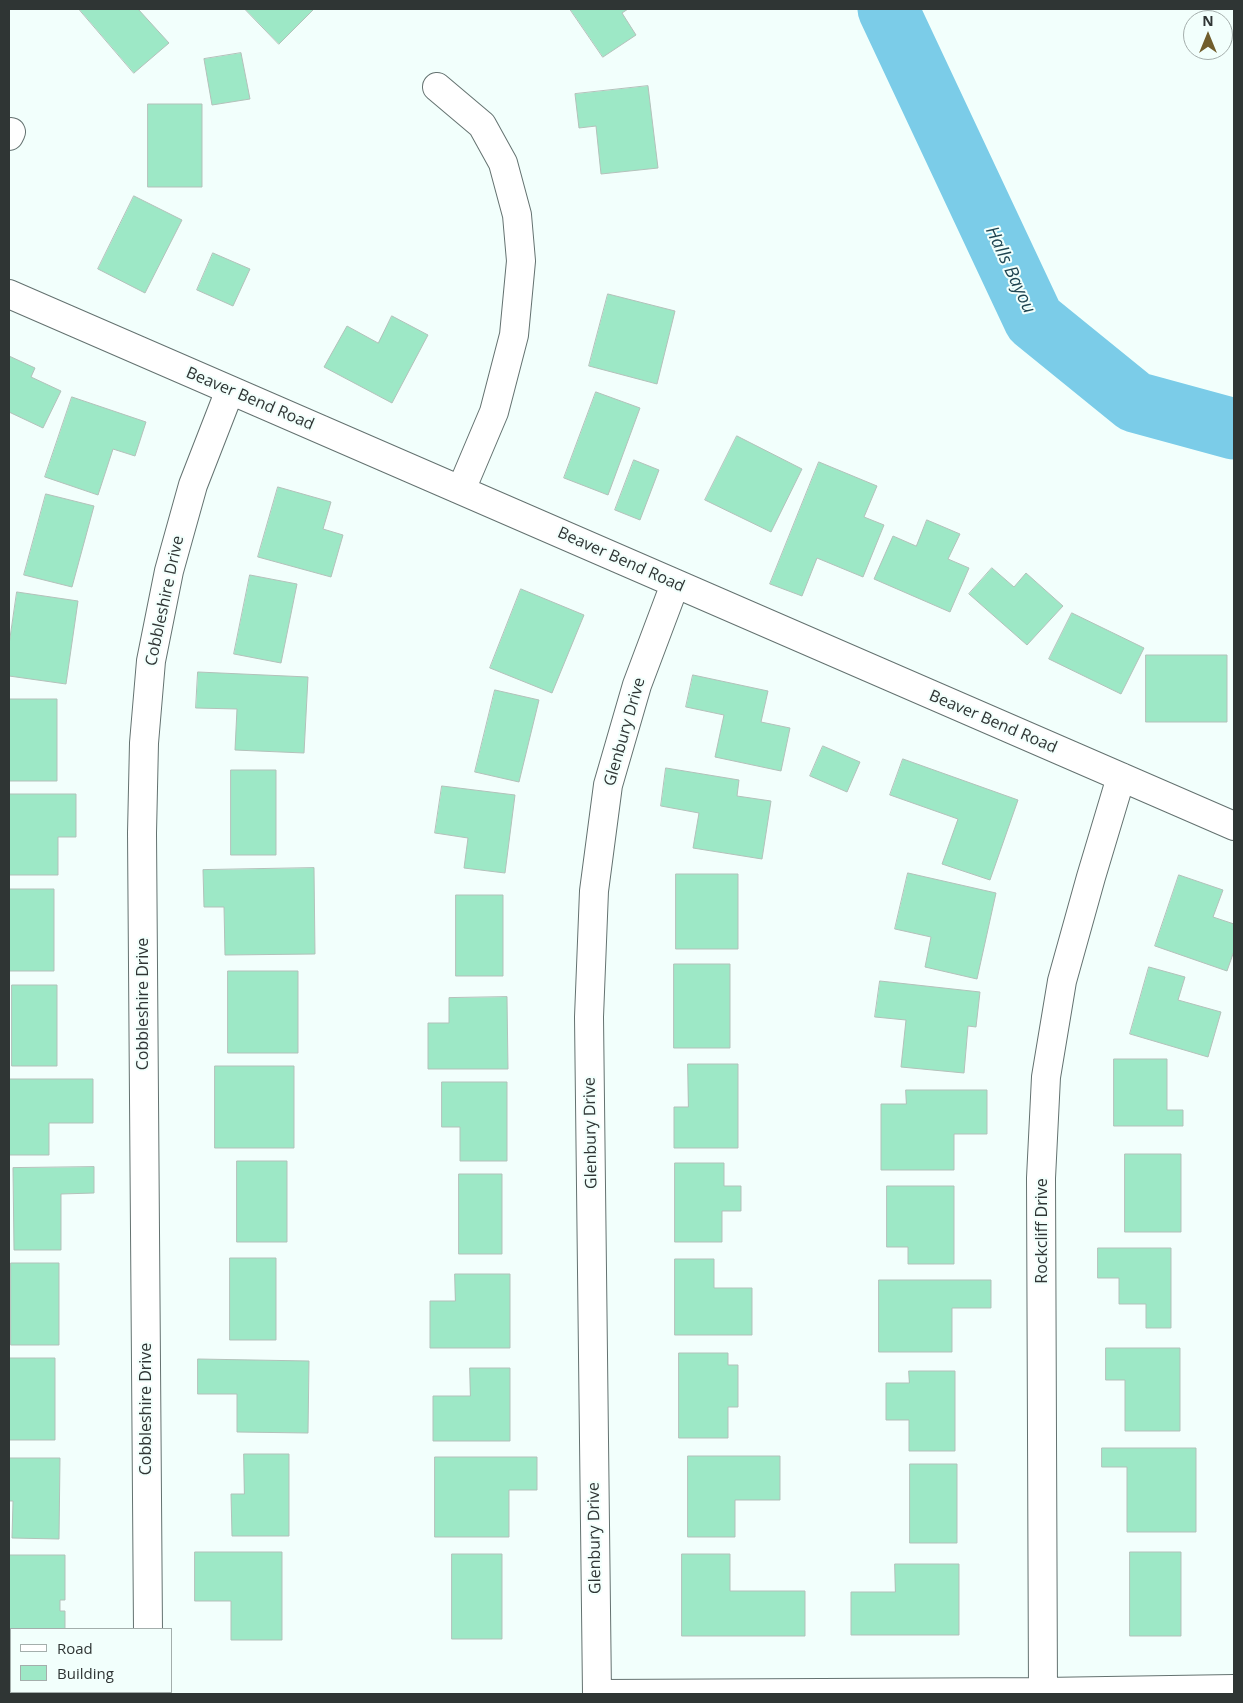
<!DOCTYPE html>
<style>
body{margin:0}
#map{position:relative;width:1243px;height:1703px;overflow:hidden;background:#f2fffc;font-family:"Open Sans",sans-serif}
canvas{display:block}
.frame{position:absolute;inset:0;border:10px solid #2f3534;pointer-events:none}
.legend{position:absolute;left:10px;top:1628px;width:162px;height:65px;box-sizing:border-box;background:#f2fffc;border:1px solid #a4aeac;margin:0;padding:6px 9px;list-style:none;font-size:15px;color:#2f3534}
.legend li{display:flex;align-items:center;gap:10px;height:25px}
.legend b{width:25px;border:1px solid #a4aeac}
.north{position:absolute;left:1183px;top:10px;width:50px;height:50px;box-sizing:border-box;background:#f2fffc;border:1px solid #a4aeac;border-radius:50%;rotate:0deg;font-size:14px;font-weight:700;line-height:20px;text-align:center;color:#2f3534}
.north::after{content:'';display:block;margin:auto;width:18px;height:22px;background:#715e2d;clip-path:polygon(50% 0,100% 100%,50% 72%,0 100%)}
</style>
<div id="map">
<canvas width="1243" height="1703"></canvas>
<div class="frame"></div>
<ul class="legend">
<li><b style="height:6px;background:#fff"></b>Road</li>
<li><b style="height:14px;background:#9de8c6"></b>Building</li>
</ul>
<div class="north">N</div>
</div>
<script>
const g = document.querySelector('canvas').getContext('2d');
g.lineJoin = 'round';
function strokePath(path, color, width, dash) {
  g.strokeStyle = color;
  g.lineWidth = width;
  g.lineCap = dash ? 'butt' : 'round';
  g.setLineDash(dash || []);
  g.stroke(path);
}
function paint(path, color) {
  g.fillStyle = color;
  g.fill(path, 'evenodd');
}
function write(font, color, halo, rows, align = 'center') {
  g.font = font + ' "Open Sans",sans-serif';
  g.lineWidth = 4;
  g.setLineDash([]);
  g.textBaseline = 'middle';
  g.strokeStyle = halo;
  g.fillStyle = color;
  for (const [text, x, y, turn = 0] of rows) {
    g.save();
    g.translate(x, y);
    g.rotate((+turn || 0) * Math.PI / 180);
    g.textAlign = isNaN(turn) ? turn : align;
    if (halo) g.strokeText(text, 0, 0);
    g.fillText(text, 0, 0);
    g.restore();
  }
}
const river = new Path2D(`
 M 888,9 L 1034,320 L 1135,402 L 1234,429`);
const building = new Path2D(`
 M 79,9 L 138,9 L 169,43 L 134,73 Z
 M 245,9 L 314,9 L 279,44 Z
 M 570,9 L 628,9 L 622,13 L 636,35 L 603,57 Z
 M 241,53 L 250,99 L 212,105 L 204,59 Z
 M 648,86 L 658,168 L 601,174 L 596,126 L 579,128 L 575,94 Z
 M 148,104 L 202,104 L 202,187 L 148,187 Z
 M 134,196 L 182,220 L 145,293 L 98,269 Z
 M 213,253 L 250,269 L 233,306 L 197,290 Z
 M 608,294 L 675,311 L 657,384 L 589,366 Z
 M 392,316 L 428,335 L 392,403 L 324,367 L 347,326 L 378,343 Z
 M 9,356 L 35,368 L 31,377 L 61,391 L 43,428 L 9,412 Z
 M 596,392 L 640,408 L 608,495 L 564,478 Z
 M 72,397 L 146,422 L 135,456 L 113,449 L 98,495 L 45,477 Z
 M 737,436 L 802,469 L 771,532 L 705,500 Z
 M 634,460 L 659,470 L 640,520 L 615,510 Z
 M 819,462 L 877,486 L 864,517 L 884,525 L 863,577 L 817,558 L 802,596 L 770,584 Z
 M 278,487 L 331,502 L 323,529 L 343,535 L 331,577 L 258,557 Z
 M 46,494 L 94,506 L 72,587 L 24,575 Z
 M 927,520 L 960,534 L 948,559 L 969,568 L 950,612 L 874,579 L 893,536 L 916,546 Z
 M 992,568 L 1014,587 L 1026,573 L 1063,606 L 1027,645 L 969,594 Z
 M 250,575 L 297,584 L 281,663 L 234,654 Z
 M 521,589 L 584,615 L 552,693 L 490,668 Z
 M 17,592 L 78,601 L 66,684 L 9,676 L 9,645 Z
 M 1072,613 L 1144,648 L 1121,694 L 1049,659 Z
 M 1146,655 L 1227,655 L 1227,722 L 1146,722 Z
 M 198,672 L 308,677 L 304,753 L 235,750 L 237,709 L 196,708 Z
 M 693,675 L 768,691 L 761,722 L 790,728 L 781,771 L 715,757 L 724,715 L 686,707 Z
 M 495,690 L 539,700 L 519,782 L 475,772 Z
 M 9,699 L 57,699 L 57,781 L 9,781 Z
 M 823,746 L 860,762 L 847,792 L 810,776 Z
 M 903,759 L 1018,800 L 990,880 L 942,864 L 958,819 L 890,795 Z
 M 666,768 L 739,780 L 737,796 L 771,801 L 762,859 L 693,848 L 699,813 L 661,806 Z
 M 231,770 L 276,770 L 276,855 L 231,855 Z
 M 442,786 L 515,795 L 505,873 L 464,868 L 468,838 L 435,833 Z
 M 9,794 L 76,794 L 76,837 L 58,837 L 58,875 L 9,875 Z
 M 314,868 L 315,954 L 225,955 L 224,907 L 204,907 L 203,870 Z
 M 908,873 L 996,893 L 977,979 L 925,967 L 931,937 L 895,929 Z
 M 676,874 L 738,874 L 738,949 L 676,949 Z
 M 1179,875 L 1223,890 L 1213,917 L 1234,924 L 1234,951 L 1227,971 L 1155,946 Z
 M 9,889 L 54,889 L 54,971 L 9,971 Z
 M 456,895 L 503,895 L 503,976 L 456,976 Z
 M 674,964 L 730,964 L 730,1048 L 674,1048 Z
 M 1149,967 L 1185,977 L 1178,1000 L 1221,1012 L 1208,1057 L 1130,1034 Z
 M 228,971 L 298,971 L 298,1053 L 228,1053 Z
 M 880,981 L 980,992 L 976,1027 L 968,1026 L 964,1073 L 901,1067 L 906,1020 L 875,1017 Z
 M 12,985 L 57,985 L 57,1066 L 12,1066 Z
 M 507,997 L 508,1069 L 428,1069 L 428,1023 L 449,1023 L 449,998 Z
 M 1114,1059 L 1167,1059 L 1167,1110 L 1183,1110 L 1183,1126 L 1114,1126 Z
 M 688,1064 L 738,1064 L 738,1148 L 674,1148 L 674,1107 L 688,1107 Z
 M 215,1066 L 294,1066 L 294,1148 L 215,1148 Z
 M 9,1079 L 93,1079 L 93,1123 L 49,1123 L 49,1155 L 9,1155 Z
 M 442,1082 L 507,1082 L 507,1161 L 460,1161 L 460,1127 L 442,1127 Z
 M 906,1090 L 987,1090 L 987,1134 L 954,1134 L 954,1170 L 881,1170 L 881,1104 L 906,1104 Z
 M 1125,1154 L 1181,1154 L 1181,1232 L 1125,1232 Z
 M 237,1161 L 287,1161 L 287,1242 L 237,1242 Z
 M 675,1163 L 724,1163 L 724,1186 L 741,1186 L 741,1211 L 722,1211 L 722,1242 L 675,1242 Z
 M 94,1167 L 94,1193 L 61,1194 L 61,1250 L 14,1250 L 13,1168 Z
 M 459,1174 L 502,1174 L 502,1254 L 459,1254 Z
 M 887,1186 L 954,1186 L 954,1264 L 908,1264 L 908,1247 L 887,1247 Z
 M 1098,1248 L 1171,1248 L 1171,1328 L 1146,1328 L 1146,1304 L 1119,1304 L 1119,1278 L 1098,1278 Z
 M 230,1258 L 276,1258 L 276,1340 L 230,1340 Z
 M 675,1259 L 714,1259 L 714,1288 L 752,1288 L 752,1335 L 675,1335 Z
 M 11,1263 L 59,1263 L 59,1345 L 11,1345 Z
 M 455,1274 L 510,1274 L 510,1348 L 430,1348 L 430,1301 L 455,1301 Z
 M 879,1280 L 991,1280 L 991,1308 L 952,1308 L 952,1352 L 879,1352 Z
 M 1106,1348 L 1180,1348 L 1180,1431 L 1125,1431 L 1125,1380 L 1106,1380 Z
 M 679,1353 L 728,1353 L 728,1365 L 738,1365 L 738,1407 L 728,1407 L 728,1438 L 679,1438 Z
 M 9,1358 L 55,1358 L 55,1440 L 9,1440 Z
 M 198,1359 L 309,1361 L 308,1433 L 237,1432 L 237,1394 L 198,1394 Z
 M 470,1368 L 510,1368 L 510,1441 L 433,1441 L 433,1396 L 470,1396 Z
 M 909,1371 L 955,1371 L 955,1451 L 909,1451 L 909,1420 L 886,1420 L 886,1383 L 909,1383 Z
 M 1102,1448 L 1196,1448 L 1196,1532 L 1127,1532 L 1127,1467 L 1102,1467 Z
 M 244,1454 L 289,1454 L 289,1536 L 232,1536 L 231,1494 L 244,1494 Z
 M 688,1456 L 780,1456 L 780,1500 L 735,1500 L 735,1537 L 688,1537 Z
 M 435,1457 L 537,1457 L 537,1490 L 509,1490 L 509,1537 L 435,1537 Z
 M 9,1458 L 60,1458 L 59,1539 L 12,1538 L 13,1501 L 9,1501 Z
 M 910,1464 L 957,1464 L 957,1543 L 910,1543 Z
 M 195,1552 L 282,1552 L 282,1640 L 231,1640 L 231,1601 L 195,1601 Z
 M 1130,1552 L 1181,1552 L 1181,1636 L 1130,1636 Z
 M 452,1554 L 502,1554 L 502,1639 L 452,1639 Z
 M 682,1554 L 730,1554 L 730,1591 L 805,1591 L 805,1636 L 682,1636 Z
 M 9,1555 L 65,1555 L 65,1600 L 60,1600 L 60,1611 L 65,1611 L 65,1629 L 11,1629 L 11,1631 L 9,1631 Z
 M 895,1564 L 959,1564 L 959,1635 L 851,1635 L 851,1592 L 895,1592 Z`);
const street = new Path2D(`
 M 437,87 L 482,125 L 503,163 L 517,215 L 521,261 L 514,335 L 494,412 L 461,490
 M 9,136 L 11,132
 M 9,294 L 1234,826
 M 148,1629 L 142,833 L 144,743 L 151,661 L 169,571 L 193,485 L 230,390
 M 148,1692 L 148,1694
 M 597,1694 L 589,1017 L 594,891 L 608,785 L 637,685 L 675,584
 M 602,1694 L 1043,1692 L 1234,1689
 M 1043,1694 L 1041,1178 L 1046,1077 L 1062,981 L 1091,877 L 1121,777`);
const streetNames = [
 ["Beaver Bend Road",250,399,23],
 ["Beaver Bend Road",621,560,24],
 ["Cobbleshire Drive",165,601,-78],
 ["Beaver Bend Road",993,722,23],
 ["Glenbury Drive",625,732,-74],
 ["Cobbleshire Drive",143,1004,-90],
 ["Glenbury Drive",591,1133,-91],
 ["Rockcliff Drive",1042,1231,-90],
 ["Cobbleshire Drive",146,1409,-90],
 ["Glenbury Drive",595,1538,-91]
];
const waterNames = [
 ["Halls Bayou",1010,270,65]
];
strokePath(river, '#7bcce8', 61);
paint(building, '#9de8c6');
strokePath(building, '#b3c1ba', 1);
strokePath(street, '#647270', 30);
strokePath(street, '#fff', 28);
write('16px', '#2f3534', '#f2fffc', streetNames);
write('italic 18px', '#1f4450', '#f2fffc', waterNames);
</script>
